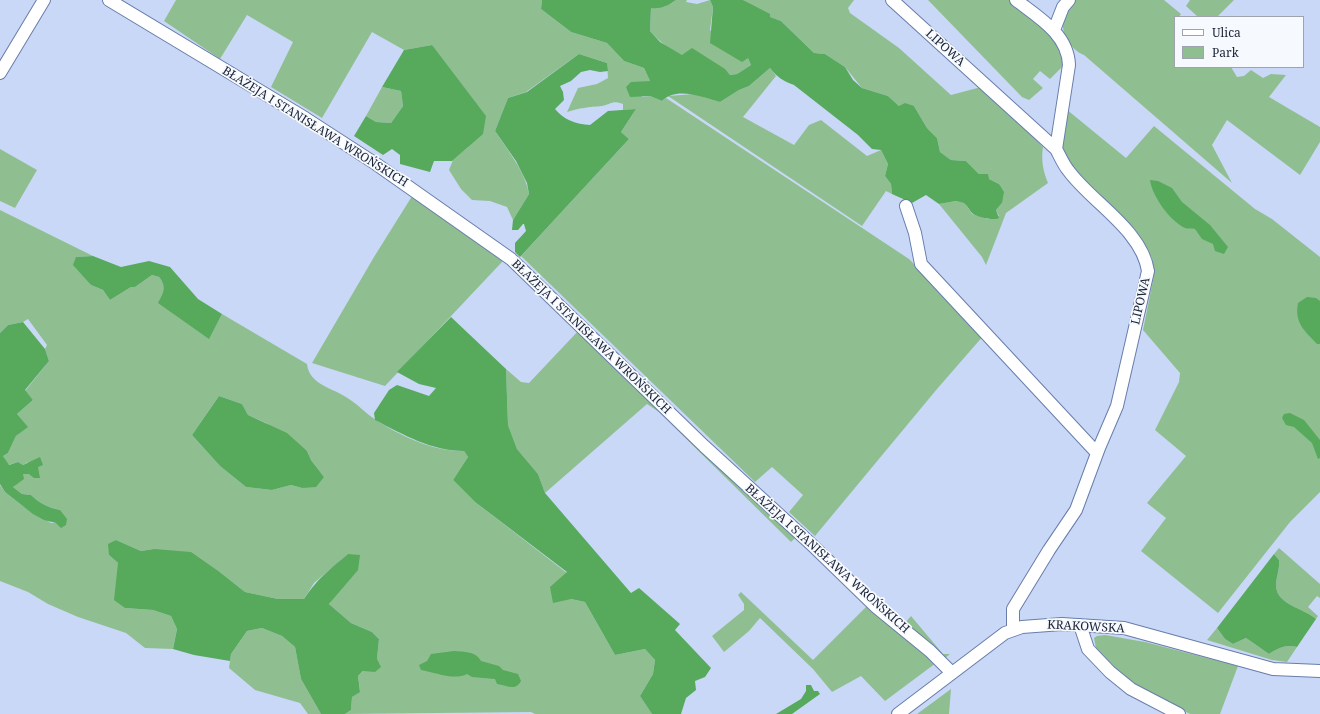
<!DOCTYPE html>
<meta charset="utf-8">
<style>
body{margin:0}
#map{position:relative;width:1320px;height:714px;overflow:hidden;background:#c9d8f7;font-family:"Noto Serif",serif}
canvas{display:block}
.legend{position:absolute;left:1174px;top:16px;width:130px;height:52px;box-sizing:border-box;background:#f6f9fe;border:1px solid #9ea3ad;margin:0;padding:5px 7px;list-style:none;font-size:12px;color:#192134}
.legend li{display:flex;align-items:center;gap:8px;height:20px}
.legend b{width:20px;border:1px solid #9ea3ad}
</style>
<div id="map">
<canvas width="1320" height="714"></canvas>
<ul class="legend">
<li><b style="height:5px;background:#fff"></b>Ulica</li>
<li><b style="height:11px;background:#8fbf90"></b>Park</li>
</ul>
</div>
<script>
const g = document.querySelector('canvas').getContext('2d');
g.lineJoin = 'round';
function paint(path, color) {
  g.fillStyle = color;
  g.fill(path, 'evenodd');
}
function strokePath(path, color, width, dash) {
  g.strokeStyle = color;
  g.lineWidth = width;
  g.lineCap = dash ? 'butt' : 'round';
  g.setLineDash(dash || []);
  g.stroke(path);
}
function write(font, color, halo, rows, align = 'center') {
  g.font = font + ' "Noto Serif",serif';
  g.lineWidth = 3.5;
  g.setLineDash([]);
  g.textBaseline = 'middle';
  g.strokeStyle = halo;
  g.fillStyle = color;
  for (const [text, x, y, turn = 0] of rows) {
    g.save();
    g.translate(x, y);
    g.rotate((+turn || 0) * Math.PI / 180);
    g.textAlign = isNaN(turn) ? turn : align;
    if (halo) g.strokeText(text, 0, 0);
    g.fillText(text, 0, 0);
    g.restore();
  }
}
const green = new Path2D(`
 M 176,0 L 542,0 L 541,9 L 571,32 L 607,43 L 624,61 L 644,68 L 650,81 L 639,83 L 642,97 L 650,96 L 662,101 L 666,98 L 909,259 L 984,335 L 937,389 L 815,536 L 789,512 L 803,495 L 772,467 L 755,482 L 521,256 L 629,139 L 621,132 L 636,109 L 623,110 L 623,104 C 612,100 612,104 602,106 C 589,107 579,108 567,112 L 578,88 L 597,84 L 608,78 L 607,63 L 579,54 L 526,92 L 508,98 L 495,131 C 508,151 525,171 529,194 L 513,220 L 507,207 L 490,201 L 472,200 L 461,189 L 449,170 L 453,160 L 468,147 L 432,45 L 404,50 L 372,32 L 322,118 L 271,87 L 293,42 L 247,15 L 220,59 L 164,21 Z
 M 676,0 L 687,0 L 686,2 L 697,4 L 710,0 L 713,7 L 710,30 L 748,58 L 751,65 L 737,74 L 730,75 C 719,62 698,62 682,55 C 670,50 659,41 650,31 L 651,7 C 661,9 668,6 676,0 Z
 M 743,0 L 854,0 L 848,8 L 850,13 L 899,48 L 951,95 L 981,87 L 981,85 L 1043,147 C 1041,160 1043,171 1048,183 L 1006,213 L 986,265 L 982,257 L 939,204 L 956,201 L 965,203 L 972,214 L 988,219 L 999,216 L 996,210 L 1002,203 L 999,184 L 979,174 L 966,161 L 951,160 L 940,152 L 937,138 L 927,128 L 914,106 L 899,106 L 888,96 L 862,88 L 845,67 L 825,54 L 814,53 L 781,21 L 769,17 Z
 M 928,0 L 1011,0 L 1043,26 L 1063,54 L 1063,66 L 1050,79 L 1040,71 L 1033,79 L 1043,88 L 1029,100 L 1022,97 Z
 M 1072,0 L 1164,0 L 1181,14 L 1179,17 L 1175,17 L 1175,67 L 1231,67 L 1237,77 L 1244,76 L 1251,70 L 1263,78 L 1271,74 L 1286,75 L 1269,97 L 1320,127 L 1320,142 L 1300,175 L 1227,120 L 1212,145 L 1232,183 L 1084,55 C 1069,49 1058,30 1065,14 C 1066,9 1070,4 1072,0 Z
 M 1190,0 L 1234,0 L 1217,17 L 1198,17 L 1186,6 Z
 M 770,68 L 776,76 L 743,117 L 794,145 L 809,125 L 821,120 L 867,156 L 881,150 L 888,164 L 885,176 L 891,184 L 892,194 L 886,191 L 862,226 L 668,96 L 694,94 L 720,102 L 739,90 L 749,86 Z
 M 382,87 L 401,91 L 403,106 L 391,123 L 376,122 L 366,116 Z
 M 1066,109 L 1126,158 L 1154,126 L 1255,209 L 1272,219 L 1320,257 L 1320,492 L 1290,522 L 1218,613 L 1141,551 L 1166,518 L 1147,503 L 1186,456 L 1155,430 L 1179,382 L 1180,373 L 1143,330 L 1154,275 L 1152,258 L 1141,239 L 1071,167 L 1063,151 L 1062,124 Z
 M 0,149 L 37,170 L 15,208 L 0,201 Z
 M 414,193 L 503,258 L 502,262 L 385,386 L 312,363 L 374,257 Z
 M 0,210 L 93,256 L 76,257 L 83,274 L 91,285 L 103,290 L 110,300 L 131,287 L 135,287 L 152,275 L 159,277 L 164,284 L 165,291 L 209,338 L 222,314 L 307,364 C 309,385 334,388 349,399 C 359,405 366,414 376,420 C 401,436 434,452 464,451 L 468,457 L 453,480 L 475,502 L 567,573 L 571,599 L 585,602 L 615,655 L 645,649 L 655,660 L 653,674 L 640,696 L 652,714 L 535,714 L 531,712 L 345,714 L 351,710 L 352,697 L 360,691 L 358,676 L 377,659 L 379,639 L 372,632 L 351,623 L 329,604 L 339,591 L 348,554 L 314,583 L 304,599 L 278,599 L 245,592 L 221,573 L 154,549 L 141,551 L 116,540 L 109,555 L 118,563 L 125,608 L 153,610 L 171,616 L 177,629 L 173,649 L 145,648 L 126,633 L 78,617 L 48,604 L 28,592 L 0,581 L 0,485 L 5,492 L 23,506 L 51,523 L 56,523 L 60,510 C 49,508 39,503 31,495 L 22,494 L 13,487 L 23,474 L 29,474 L 28,462 L 23,465 L 18,462 L 8,465 L 3,456 L 8,453 L 16,436 L 27,427 L 17,414 L 33,400 L 25,391 L 49,361 L 45,349 L 47,345 L 28,319 L 23,322 L 8,325 L 0,333 ZM 219,396 L 242,404 L 248,415 L 266,423 L 307,451 L 311,460 L 324,477 L 302,488 L 291,485 L 272,490 L 246,487 L 220,466 L 192,435 Z
 M 580,329 L 798,535 L 791,542 L 659,412 L 647,404 L 545,493 L 538,474 L 517,449 L 508,425 L 506,369 L 521,382 L 529,383 Z
 M 1279,548 L 1320,584 L 1320,598 L 1317,596 L 1308,607 L 1318,616 L 1316,619 C 1304,608 1277,605 1276,586 C 1276,577 1280,569 1279,560 L 1274,554 Z
 M 741,592 L 813,660 L 870,603 L 936,663 L 885,701 L 861,676 L 832,692 L 813,669 L 760,618 L 749,631 L 724,652 L 712,636 L 744,610 L 744,604 L 738,595 Z
 M 911,616 L 943,654 L 950,654 L 944,659 L 905,623 Z
 M 262,628 L 282,636 L 295,647 L 301,679 L 321,714 L 308,714 L 300,703 L 255,690 L 229,668 L 231,654 L 247,631 Z
 M 1217,628 L 1225,639 L 1233,644 L 1246,638 L 1269,654 C 1278,648 1287,644 1297,647 L 1287,662 L 1272,660 L 1207,640 Z
 M 1105,635 L 1145,642 L 1238,666 L 1220,714 L 1190,714 L 1126,680 L 1115,670 L 1096,648 L 1094,638 L 1097,636 Z
 M 951,689 L 949,714 L 917,714 Z`);
const forest = new Path2D(`
 M 542,0 L 676,0 C 668,6 661,9 651,8 L 650,31 L 660,42 L 682,55 L 692,48 L 725,69 L 730,75 L 737,74 L 751,65 L 748,58 L 742,62 L 710,43 L 713,7 L 710,0 L 743,0 L 770,14 L 770,17 L 781,21 L 814,53 L 825,54 L 845,67 L 853,80 L 862,88 L 888,96 L 899,106 L 905,103 L 914,106 L 927,128 L 937,138 L 940,152 L 951,160 L 966,161 L 979,174 L 988,174 L 989,179 L 999,184 L 1004,192 L 1002,203 L 996,210 L 999,218 C 995,221 976,217 972,213 C 969,210 968,206 964,203 L 956,201 L 939,204 L 926,195 L 912,203 L 892,194 L 891,184 L 885,176 L 888,164 L 881,150 L 872,149 L 858,135 L 794,85 C 783,81 777,77 770,68 L 749,86 L 739,90 L 720,102 C 703,97 676,86 662,101 L 650,96 L 630,97 L 626,87 L 631,82 L 650,81 L 644,68 L 624,61 L 607,43 L 571,32 L 541,9 Z
 M 432,45 L 486,116 L 483,134 L 452,161 L 434,161 L 430,172 L 400,164 L 400,155 L 392,149 L 383,155 L 354,136 L 366,116 L 376,122 L 391,123 L 403,106 L 401,91 L 382,87 L 404,50 Z
 M 579,54 L 607,63 L 608,71 L 600,72 L 590,70 L 581,72 L 571,81 L 560,86 L 563,92 L 564,100 L 555,109 C 564,120 576,124 590,125 L 608,111 L 636,109 L 621,132 L 629,139 L 520,257 L 515,252 L 515,243 L 526,231 L 524,224 L 523,224 L 518,230 L 512,230 L 513,220 L 529,194 L 527,183 L 516,161 L 495,131 L 508,98 L 527,92 Z
 M 1150,180 L 1158,181 L 1172,188 L 1182,202 L 1210,225 L 1228,247 L 1224,254 L 1215,251 L 1213,244 L 1202,239 L 1195,229 C 1192,228 1188,229 1185,228 C 1170,221 1152,196 1150,180 Z
 M 93,256 L 121,267 L 149,261 L 170,267 L 198,299 L 222,314 L 209,339 L 158,303 C 164,292 167,287 159,277 L 152,275 L 135,287 L 131,287 L 110,300 L 103,290 L 91,285 L 73,265 L 76,257 Z
 M 1307,297 L 1316,298 L 1320,301 L 1320,344 L 1317,344 C 1305,331 1294,323 1298,303 Z
 M 451,317 L 506,369 L 508,425 L 517,449 L 538,474 L 545,493 L 631,593 L 639,588 L 680,624 L 675,630 L 711,668 L 705,677 L 695,681 L 696,690 L 686,698 L 681,714 L 652,714 L 640,696 L 653,674 L 655,660 L 645,649 L 615,655 L 585,602 L 571,599 L 553,603 L 550,587 L 567,572 L 475,502 L 453,480 L 468,457 L 464,451 C 432,451 404,435 375,420 L 374,413 L 389,390 L 397,385 L 429,396 L 436,388 L 419,384 L 397,372 Z
 M 23,322 L 45,349 L 49,361 L 25,390 L 33,400 L 17,414 L 28,427 L 16,436 L 8,453 L 3,456 L 9,465 L 18,462 L 23,465 L 40,457 L 43,465 L 38,467 L 40,478 L 34,478 L 29,474 L 23,474 L 24,479 L 13,487 L 22,494 L 31,495 C 39,503 49,508 60,510 L 67,519 L 66,525 L 61,528 L 56,523 L 44,520 L 33,514 L 5,492 L 0,484 L 0,333 L 8,325 Z
 M 219,396 L 242,404 L 248,415 L 287,433 L 307,451 L 311,460 L 324,477 L 316,487 L 302,488 L 291,485 L 272,490 L 246,487 L 220,466 L 192,435 Z
 M 1290,413 L 1304,420 L 1320,440 L 1320,458 L 1318,459 L 1312,443 L 1294,427 L 1286,425 L 1282,418 L 1284,414 Z
 M 116,540 L 141,551 L 154,549 L 191,552 L 221,573 L 245,592 L 278,599 L 304,599 C 316,580 331,568 348,554 L 360,555 L 358,570 L 329,604 L 351,623 L 372,632 L 379,639 L 377,659 L 381,667 L 375,672 L 363,671 L 358,676 L 360,692 L 352,697 L 351,710 L 345,714 L 321,714 L 301,679 L 295,647 L 282,636 L 262,628 L 247,631 L 231,654 L 230,661 L 194,655 L 173,649 L 177,629 L 171,616 L 153,610 L 125,608 L 114,600 L 118,563 L 109,555 L 108,544 Z
 M 1274,554 L 1279,560 C 1280,569 1276,577 1276,586 C 1277,605 1304,608 1316,619 L 1297,647 C 1287,644 1278,648 1269,654 L 1246,638 L 1233,644 L 1225,639 L 1217,628 Z
 M 454,651 C 464,652 476,651 481,661 L 499,666 L 503,670 L 518,674 L 521,681 C 515,692 507,685 497,684 L 495,679 L 472,677 L 467,674 C 454,681 434,672 421,670 L 419,665 L 427,661 L 431,654 Z
 M 806,685 L 811,685 L 814,691 L 818,691 L 820,694 L 792,714 L 776,714 L 801,699 L 806,691 Z`);
const minor = new Path2D(`
 M 109,0 L 305,118 L 376,164 L 511,259 L 704,446 L 810,543 L 875,606 L 930,651 L 952,673
 M 892,0 L 1056,149 C 1060,156 1063,164 1068,170 C 1091,202 1142,230 1148,271 L 1117,406 L 1099,448 L 1076,510 L 1049,550 L 1013,609 L 1013,630
 M 1016,0 C 1038,17 1068,34 1069,65 L 1056,149
 M 1054,30 L 1063,7 L 1069,0
 M 0,73 L 44,0
 M 906,206 L 915,233 L 921,264 L 1097,453
 M 1080,625 L 1088,649 L 1110,672 L 1131,689 L 1179,714
 M 898,714 L 1005,633 L 1022,627 L 1062,624 L 1124,628 L 1273,669 L 1320,671`);
const streetNames = [
 ["LIPOWA",945,48,42],
 ["BŁAŻEJA I STANISŁAWA WROŃSKICH",315,127,32],
 ["LIPOWA",1141,301,-77],
 ["BŁAŻEJA I STANISŁAWA WROŃSKICH",591,337,44],
 ["BŁAŻEJA I STANISŁAWA WROŃSKICH",827,559,42],
 ["KRAKOWSKA",1086,627,3]
];
paint(green, '#8fbf90');
paint(forest, '#57a95c');
strokePath(minor, '#687dab', 14);
strokePath(minor, '#fff', 12);
write('12px', '#192134', '#f6f9fe', streetNames);
</script>
